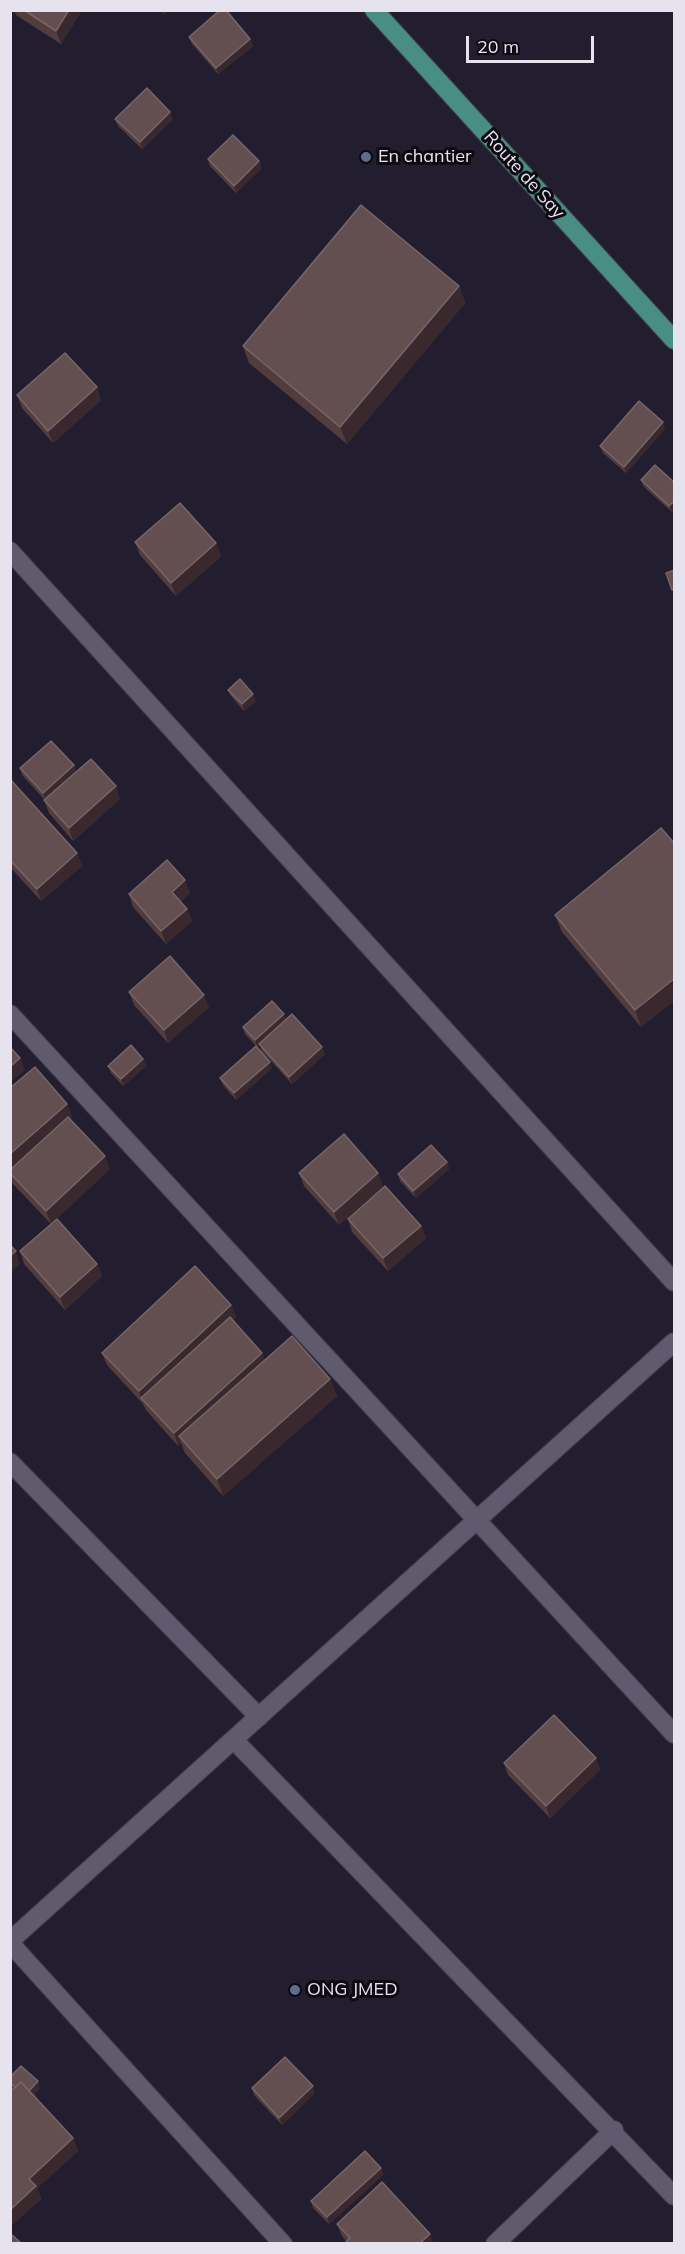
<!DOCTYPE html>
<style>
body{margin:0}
#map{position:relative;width:685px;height:2254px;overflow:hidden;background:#231e2f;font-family:Mulish,sans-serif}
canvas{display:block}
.frame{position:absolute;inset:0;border:12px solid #e6e3ef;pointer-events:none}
.scale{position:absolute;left:466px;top:36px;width:128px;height:27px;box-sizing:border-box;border:3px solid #e6e3ef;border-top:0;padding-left:8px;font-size:18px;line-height:21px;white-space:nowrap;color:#e6e3ef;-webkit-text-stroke:4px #0c0911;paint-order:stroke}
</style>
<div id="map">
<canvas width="685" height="2254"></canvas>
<div class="frame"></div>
<div class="scale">20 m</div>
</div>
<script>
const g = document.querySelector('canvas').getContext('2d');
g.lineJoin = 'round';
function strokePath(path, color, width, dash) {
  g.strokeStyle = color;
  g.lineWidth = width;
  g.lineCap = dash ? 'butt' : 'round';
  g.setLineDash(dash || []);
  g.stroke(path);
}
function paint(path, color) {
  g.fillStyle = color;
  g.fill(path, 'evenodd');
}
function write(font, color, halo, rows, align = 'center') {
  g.font = font + ' Mulish,sans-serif';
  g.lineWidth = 6;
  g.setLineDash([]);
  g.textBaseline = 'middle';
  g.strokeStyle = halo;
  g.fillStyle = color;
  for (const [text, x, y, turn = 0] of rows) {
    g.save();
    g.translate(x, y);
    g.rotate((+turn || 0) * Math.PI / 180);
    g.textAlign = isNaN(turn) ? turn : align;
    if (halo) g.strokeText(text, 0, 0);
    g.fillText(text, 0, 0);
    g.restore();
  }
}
const minor = new Path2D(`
 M 10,551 L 674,1282
 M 10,1014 L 674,1734
 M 10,1462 L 259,1717
 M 234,1740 L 674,2196
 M 10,1941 L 674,1342
 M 10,1943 L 283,2244
 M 495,2244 L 614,2130`);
const major = new Path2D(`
 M 374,10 L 674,340`);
const wall = new Path2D(`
 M 14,10 L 82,10 L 61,44 L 16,15 Z
 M 189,37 L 250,39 L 253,46 L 218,74 L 192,44 Z
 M 115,119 L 173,119 L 142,149 L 118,126 Z
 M 208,159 L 262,168 L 236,193 L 210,166 Z
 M 459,286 L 465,303 L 347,444 L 249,363 L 243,346 Z
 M 17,395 L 101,400 L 53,443 L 22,408 Z
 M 665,429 L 626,473 L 603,453 L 600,446 Z
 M 641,480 L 675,483 L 675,510 L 672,512 L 644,487 Z
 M 135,542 L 216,543 L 221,556 L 176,596 L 140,555 Z
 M 228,690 L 256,701 L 244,711 L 231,696 Z
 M 74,765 L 76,772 L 120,799 L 73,841 L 49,813 L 44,800 L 45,800 L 22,775 L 20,768 Z
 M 10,779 L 77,853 L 82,866 L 41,901 L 10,867 Z
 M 675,844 L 675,1000 L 641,1027 L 562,932 L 555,915 Z
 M 190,893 L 181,901 L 187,909 L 192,921 L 166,944 L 133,907 L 129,894 Z
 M 129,992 L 209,1007 L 168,1043 L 134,1005 Z
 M 284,1014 L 286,1020 L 325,1054 L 292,1084 L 262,1051 L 260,1045 L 257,1047 L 272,1068 L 236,1100 L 223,1085 L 220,1078 L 256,1046 L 245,1034 L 243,1027 Z
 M 143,1059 L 146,1066 L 123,1086 L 111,1073 L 108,1066 Z
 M 10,1088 L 67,1104 L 72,1117 L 70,1119 L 110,1169 L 51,1224 L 13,1184 L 10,1176 Z
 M 447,1162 L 449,1169 L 416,1198 L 400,1181 L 398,1174 Z
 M 299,1173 L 383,1186 L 339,1225 L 304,1186 Z
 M 348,1219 L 421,1226 L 426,1238 L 388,1271 L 352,1232 Z
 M 20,1251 L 97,1264 L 102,1276 L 65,1310 L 24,1264 Z
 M 231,1305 L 236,1317 L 233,1320 L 265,1360 L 330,1379 L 337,1396 L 223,1496 L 185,1453 L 181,1443 L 178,1446 L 146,1410 L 143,1404 L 107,1365 L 102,1353 Z
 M 596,1758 L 600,1770 L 550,1818 L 508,1775 L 504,1763 Z
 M 10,2077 L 40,2088 L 34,2095 L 73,2138 L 78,2151 L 37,2188 L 41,2199 L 11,2226 L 10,2092 L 13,2090 L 10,2088 Z
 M 252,2088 L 315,2093 L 282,2125 L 254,2095 Z
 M 381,2168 L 383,2175 L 329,2224 L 313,2208 L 311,2201 Z
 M 337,2224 L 434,2244 L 346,2241 L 342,2236 Z`);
const shadedWall = new Path2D(`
 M 69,10 L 82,10 L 61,44 L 56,31 Z
 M 161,10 L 168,10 L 163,15 Z
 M 250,39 L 253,46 L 218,74 L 216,68 Z
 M 170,112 L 173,119 L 142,149 L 140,142 Z
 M 259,161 L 262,168 L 236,193 L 234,186 Z
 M 459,286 L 465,303 L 347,444 L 340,427 Z
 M 97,387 L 101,400 L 53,443 L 48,431 Z
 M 663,422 L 665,429 L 626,473 L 624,467 Z
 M 675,500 L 675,510 L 672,512 L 669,506 Z
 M 216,543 L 221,556 L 176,596 L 171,583 Z
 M 253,694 L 256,701 L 244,711 L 242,704 Z
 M 74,765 L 76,772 L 45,800 L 43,793 Z
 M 116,786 L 120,799 L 73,841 L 69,828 Z
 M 77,853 L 82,866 L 41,901 L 37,889 Z
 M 185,880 L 190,893 L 177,904 L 172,892 Z
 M 187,909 L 192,921 L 166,944 L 161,931 Z
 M 675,978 L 675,1000 L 641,1027 L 635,1010 Z
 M 204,995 L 209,1007 L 168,1043 L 164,1030 Z
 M 284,1014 L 287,1021 L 257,1047 L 255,1040 Z
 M 322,1047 L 325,1054 L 292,1084 L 289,1077 Z
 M 20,1058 L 25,1070 L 10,1083 L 10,1067 Z
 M 143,1059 L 146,1066 L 123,1086 L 121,1079 Z
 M 270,1062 L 272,1068 L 236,1100 L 234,1093 Z
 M 67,1104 L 72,1117 L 10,1170 L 10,1154 Z
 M 105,1156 L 110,1169 L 51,1224 L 46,1211 Z
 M 447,1162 L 449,1169 L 416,1198 L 413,1191 Z
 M 378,1173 L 383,1186 L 339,1225 L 334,1212 Z
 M 421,1226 L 426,1238 L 388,1271 L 383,1258 Z
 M 16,1251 L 20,1264 L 10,1272 L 10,1256 Z
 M 97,1264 L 102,1276 L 65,1310 L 60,1297 Z
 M 231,1305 L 236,1317 L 145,1402 L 141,1398 L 143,1404 L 139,1391 Z
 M 262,1353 L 267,1365 L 179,1436 L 181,1443 L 178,1446 L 174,1433 Z
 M 330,1379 L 337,1396 L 223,1496 L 217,1479 Z
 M 596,1758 L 600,1770 L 550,1818 L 546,1806 Z
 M 38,2081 L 40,2088 L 30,2099 L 28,2092 Z
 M 313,2086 L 315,2093 L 282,2125 L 279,2118 Z
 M 73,2138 L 78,2151 L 37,2188 L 41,2199 L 11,2226 L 10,2210 L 29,2179 Z
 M 381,2168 L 383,2175 L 329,2224 L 327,2217 Z
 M 430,2234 L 434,2244 L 419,2244 Z`);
const building = new Path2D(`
 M 24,10 L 69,10 L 56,31 Z
 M 220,10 L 226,10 L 250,39 L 216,68 L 189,37 Z
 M 147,88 L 170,112 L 140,142 L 115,119 Z
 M 233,135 L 259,161 L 234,186 L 208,159 Z
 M 361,205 L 459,286 L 340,427 L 243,346 Z
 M 65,353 L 97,387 L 48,431 L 17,395 Z
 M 639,401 L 663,422 L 624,467 L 600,446 Z
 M 655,465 L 675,483 L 675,500 L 669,506 L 641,480 Z
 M 180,503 L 216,543 L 171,583 L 135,542 Z
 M 675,570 L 675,589 L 672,590 L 666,573 Z
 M 240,679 L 253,694 L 242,704 L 228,690 Z
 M 51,741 L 74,765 L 43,793 L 20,768 Z
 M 91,759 L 116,786 L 69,828 L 44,800 Z
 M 10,779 L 77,853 L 37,889 L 10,860 Z
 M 661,828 L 675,844 L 675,978 L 635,1010 L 555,915 Z
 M 167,860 L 185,880 L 172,892 L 187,909 L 161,931 L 129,894 Z
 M 170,956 L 204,995 L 164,1030 L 129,992 Z
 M 272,1001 L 284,1014 L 255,1040 L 243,1027 Z
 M 292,1014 L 322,1047 L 289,1077 L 259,1044 Z
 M 131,1045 L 143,1059 L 121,1079 L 108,1066 Z
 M 256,1046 L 270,1062 L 234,1093 L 220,1078 Z
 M 10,1047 L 20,1058 L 10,1067 Z
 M 35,1067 L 67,1104 L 10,1154 L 10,1088 Z
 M 68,1117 L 105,1156 L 46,1211 L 10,1173 L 10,1170 Z
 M 344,1134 L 378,1173 L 334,1212 L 299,1173 Z
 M 431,1145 L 447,1162 L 413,1191 L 398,1174 Z
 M 385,1186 L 421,1226 L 383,1258 L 348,1219 Z
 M 57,1219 L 97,1264 L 60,1297 L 20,1251 Z
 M 10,1245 L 16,1251 L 10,1256 Z
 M 195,1266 L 231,1305 L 139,1391 L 102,1353 Z
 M 230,1317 L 262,1353 L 174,1433 L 141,1398 Z
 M 292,1336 L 330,1379 L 217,1479 L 179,1436 Z
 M 554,1715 L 596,1758 L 546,1806 L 504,1763 Z
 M 285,2057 L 313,2086 L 279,2118 L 252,2088 Z
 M 21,2066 L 38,2081 L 29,2091 L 21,2082 L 15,2087 L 10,2083 L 10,2077 Z
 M 21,2082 L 73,2138 L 29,2179 L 36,2186 L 10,2210 L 10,2092 Z
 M 365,2151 L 381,2168 L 327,2217 L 311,2201 Z
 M 382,2182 L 430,2234 L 419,2244 L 344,2244 L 350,2238 L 337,2224 Z
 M 10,2233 L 22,2244 L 10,2244 Z`);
const markers = [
 [366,157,6,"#5c6f8a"],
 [295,1990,6,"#5c6f8a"]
];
const poiNames = [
 ["En chantier",378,157],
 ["ONG JMED",307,1990]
];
const streetNames = [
 ["Route de Say",524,175,48]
];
strokePath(minor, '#413c4b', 20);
strokePath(major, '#413c4b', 20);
strokePath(minor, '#605a6e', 18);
strokePath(major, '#498e83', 18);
paint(wall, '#533d3c');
paint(shadedWall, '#39292f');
paint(building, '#634f50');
strokePath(building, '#776669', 1.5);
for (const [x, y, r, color] of markers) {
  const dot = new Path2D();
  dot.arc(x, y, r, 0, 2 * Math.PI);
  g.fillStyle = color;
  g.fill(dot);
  strokePath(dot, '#0c0911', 2);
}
write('18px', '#e6e3ef', '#0c0911', poiNames, 'left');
write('18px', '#e6e3ef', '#0c0911', streetNames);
</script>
